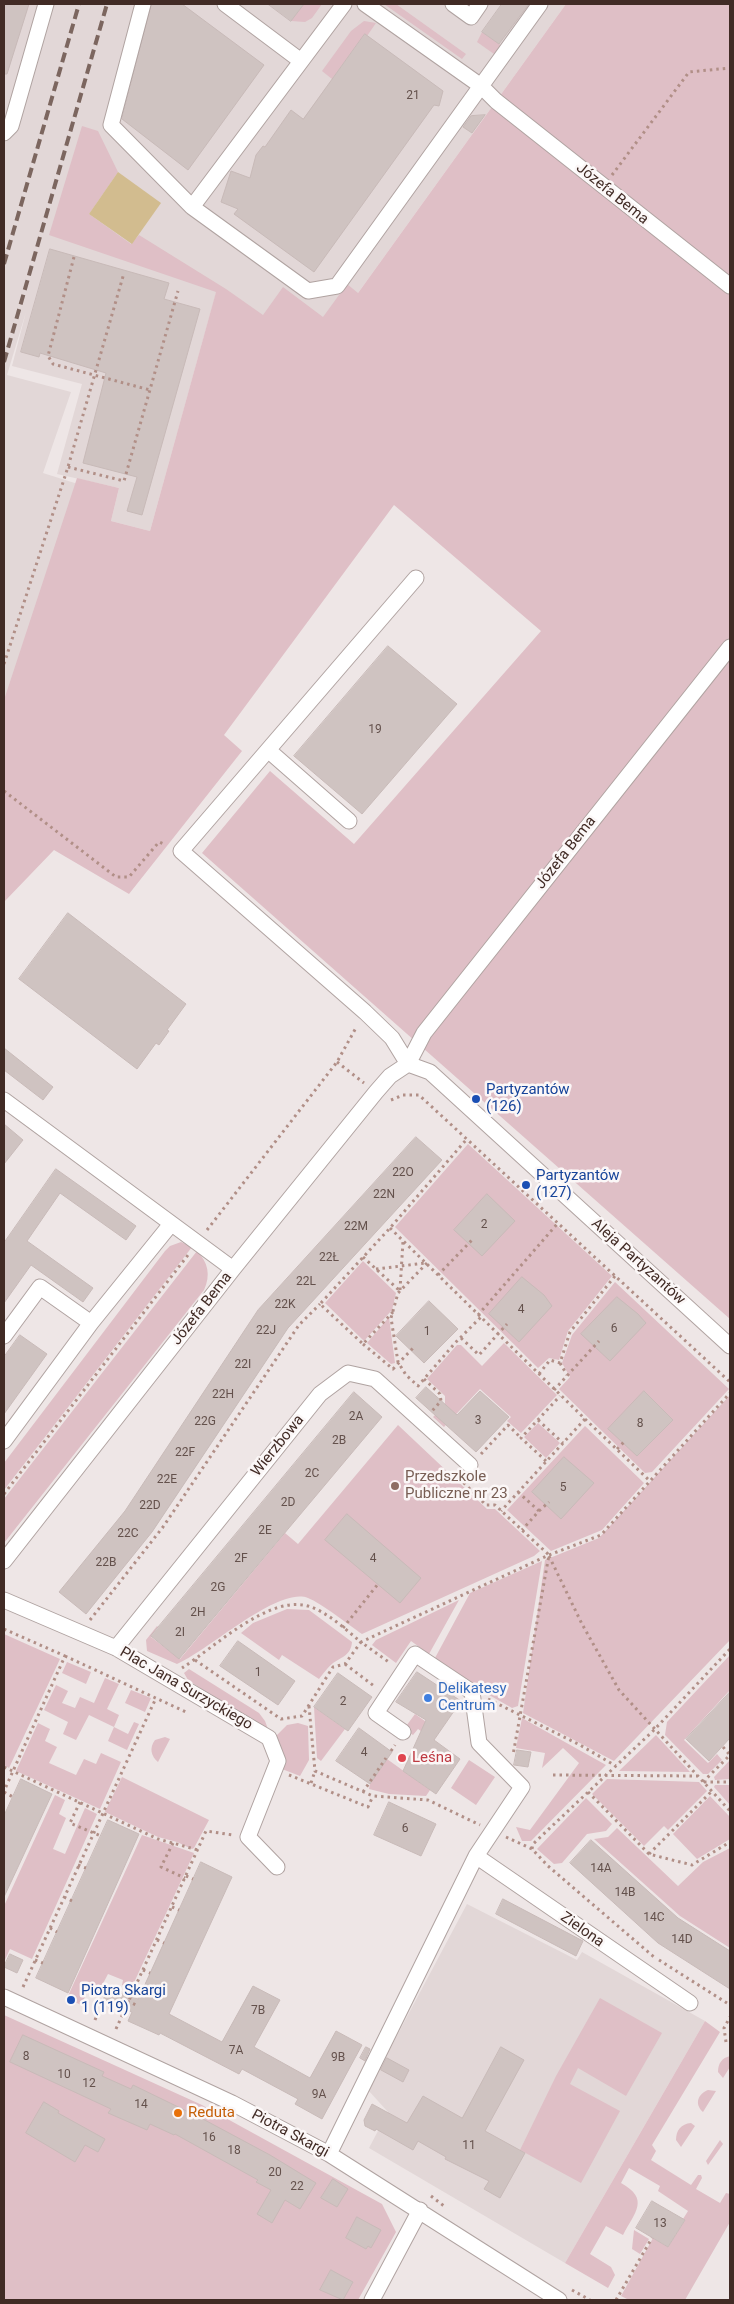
<!DOCTYPE html>
<meta charset="utf-8">
<style>
body{margin:0}
#map{position:relative;width:734px;height:2304px;overflow:hidden;background:#eee6e6;font-family:Roboto,sans-serif}
canvas{display:block}
.frame{position:absolute;inset:0;border:5px solid #412b25;pointer-events:none}
</style>
<div id="map">
<canvas width="734" height="2304"></canvas>
<div class="frame"></div>
</div>
<script>
const g = document.querySelector('canvas').getContext('2d');
g.lineJoin = 'round';
function paint(path, color) {
  g.fillStyle = color;
  g.fill(path, 'evenodd');
}
function strokePath(path, color, width, dash) {
  g.strokeStyle = color;
  g.lineWidth = width;
  g.lineCap = dash ? 'butt' : 'round';
  g.setLineDash(dash || []);
  g.stroke(path);
}
function write(font, color, halo, rows, align = 'center') {
  g.font = font + ' Roboto,sans-serif';
  g.lineWidth = 5;
  g.setLineDash([]);
  g.textBaseline = 'middle';
  g.strokeStyle = halo;
  g.fillStyle = color;
  for (const [text, x, y, turn = 0] of rows) {
    g.save();
    g.translate(x, y);
    g.rotate((+turn || 0) * Math.PI / 180);
    g.textAlign = isNaN(turn) ? turn : align;
    if (halo) g.strokeText(text, 0, 0);
    g.fillText(text, 0, 0);
    g.restore();
  }
}
const built = new Path2D(`
 M 4,4 L 566,4 L 314,354 L 216,293 L 150,531 L 111,521 L 119,488 L 57,474 L 82,384 L 12,366 L 26,312 L 7,375 L 71,392 L 43,473 L 81,485 L 4,752 Z
 M 467,1904 L 577,1960 L 582,1952 L 705,2021 L 565,2263 L 369,2148 L 388,2112 L 368,2090 Z`);
const green = new Path2D(`
 M 304,4 L 322,4 L 312,18 L 305,22 L 291,21 Z
 M 384,4 L 396,4 L 466,54 L 462,59 Z
 M 566,4 L 730,4 L 730,1319 L 202,853 L 270,771 L 354,844 L 541,631 L 394,505 L 224,735 L 242,751 L 129,894 L 54,850 L 4,902 L 4,700 L 77,478 L 119,488 L 111,521 L 150,531 L 216,292 L 49,235 L 82,126 L 98,131 L 118,172 L 89,214 L 131,244 L 139,235 L 226,289 L 263,315 L 283,287 L 323,317 L 347,284 L 358,293 Z
 M 364,21 L 376,23 L 367,36 L 365,34 L 332,79 L 322,71 L 351,31 Z
 M 482,32 L 502,46 L 494,54 L 477,42 Z
 M 468,1144 L 612,1276 L 568,1331 L 559,1360 L 549,1358 L 538,1368 L 395,1227 Z
 M 181,1242 L 192,1247 L 4,1490 L 4,1463 L 165,1251 L 170,1246 Z
 M 197,1251 C 208,1262 211,1275 204,1290 L 4,1543 L 4,1499 Z
 M 363,1261 L 396,1293 L 392,1310 L 364,1341 L 325,1303 Z
 M 615,1282 L 729,1389 L 652,1472 L 645,1473 L 559,1389 L 570,1377 L 562,1363 L 572,1335 Z
 M 389,1317 L 395,1363 L 391,1364 L 367,1343 Z
 M 504,1343 L 557,1395 L 521,1433 L 507,1421 L 511,1417 L 480,1389 L 444,1427 L 433,1417 L 445,1405 L 445,1396 L 427,1379 L 457,1345 L 461,1345 L 482,1366 Z
 M 730,1395 L 730,1640 L 614,1761 L 523,1713 L 545,1560 L 599,1538 Z
 M 538,1423 L 560,1443 L 546,1458 L 524,1437 Z
 M 398,1425 L 487,1509 L 495,1509 L 540,1551 L 534,1556 L 362,1634 C 349,1625 321,1603 308,1598 C 278,1586 208,1651 177,1664 L 147,1651 L 146,1640 L 157,1626 L 158,1627 L 151,1637 L 180,1659 L 285,1533 L 298,1544 Z
 M 585,1426 L 644,1483 L 602,1530 L 551,1551 L 507,1510 Z
 M 542,1561 L 518,1706 L 512,1708 L 475,1687 L 435,1658 L 470,1593 Z
 M 459,1600 L 429,1654 L 411,1641 L 396,1663 L 372,1645 L 376,1640 Z
 M 287,1609 L 309,1610 L 352,1642 C 351,1655 342,1657 333,1663 C 328,1667 323,1674 319,1679 L 282,1655 L 279,1660 L 241,1633 L 253,1623 Z
 M 4,1634 L 60,1659 L 9,1768 L 4,1765 Z
 M 730,1655 L 730,1690 L 684,1740 L 708,1763 L 717,1754 L 722,1760 L 708,1774 L 703,1774 L 665,1735 L 667,1722 Z
 M 67,1662 L 91,1672 L 86,1684 L 62,1673 Z
 M 189,1669 L 259,1713 L 265,1721 L 268,1729 L 265,1731 L 188,1680 L 184,1673 Z
 M 105,1678 L 119,1684 L 107,1709 L 119,1715 L 114,1727 L 128,1734 L 134,1722 L 139,1724 L 127,1750 L 108,1741 L 114,1727 L 89,1715 L 76,1740 L 63,1734 L 68,1722 L 44,1710 L 56,1685 L 68,1691 L 62,1703 L 75,1708 L 80,1697 L 94,1703 Z
 M 131,1690 L 151,1698 L 145,1712 L 125,1703 Z
 M 314,1707 L 345,1729 L 321,1761 L 317,1758 Z
 M 415,1714 L 432,1726 L 425,1734 L 418,1729 L 413,1735 L 404,1729 Z
 M 522,1718 L 606,1765 L 531,1841 L 522,1841 L 516,1827 L 530,1830 L 579,1763 L 563,1748 L 542,1768 L 545,1753 L 516,1748 Z
 M 38,1723 L 50,1729 L 45,1741 L 57,1747 L 49,1763 L 76,1775 L 84,1759 L 96,1764 L 101,1753 L 121,1762 L 100,1809 L 16,1771 Z
 M 298,1723 L 308,1726 L 309,1760 L 300,1776 L 282,1769 L 284,1755 L 275,1737 L 287,1725 Z
 M 656,1735 L 690,1772 L 619,1771 Z
 M 165,1737 L 170,1739 L 158,1762 C 151,1756 149,1748 155,1740 Z
 M 387,1759 L 430,1790 L 426,1796 L 389,1794 L 369,1789 L 370,1784 Z
 M 469,1760 L 495,1777 L 476,1805 L 451,1788 Z
 M 730,1760 L 730,1779 L 715,1780 L 714,1777 Z
 M 122,1777 L 209,1820 L 194,1848 L 192,1849 L 177,1842 L 158,1837 L 105,1812 Z
 M 607,1779 L 699,1782 L 707,1791 L 668,1830 L 664,1826 L 644,1846 L 592,1794 Z
 M 715,1785 L 730,1785 L 730,1805 L 714,1787 Z
 M 55,1795 L 65,1800 L 59,1814 L 66,1818 L 53,1849 L 65,1854 L 85,1808 L 97,1814 L 32,1959 L 10,1949 L 4,1962 L 4,1906 Z
 M 710,1796 L 730,1817 L 730,1839 L 697,1859 L 673,1834 Z
 M 586,1798 L 612,1824 L 606,1831 L 587,1834 L 562,1863 L 554,1864 L 537,1849 Z
 M 617,1828 L 678,1886 L 703,1862 L 730,1848 L 730,1948 L 680,1916 L 594,1839 L 608,1837 Z
 M 142,1835 L 194,1853 L 131,1989 L 122,1985 L 123,1980 L 108,1974 L 97,1995 L 88,1991 L 81,2005 L 67,1998 Z
 M 600,1998 L 662,2033 L 626,2096 L 578,2068 L 570,2084 L 620,2111 L 581,2183 L 520,2150 L 556,2076 Z
 M 4,2015 L 202,2105 L 382,2204 L 396,2232 L 358,2300 L 4,2300 Z
 M 705,2021 L 720,2032 L 652,2145 L 656,2151 L 651,2160 L 691,2185 L 698,2175 L 701,2175 L 702,2178 L 696,2189 L 720,2203 L 726,2193 L 730,2194 L 730,2222 L 685,2300 L 629,2300 L 621,2296 L 653,2238 L 668,2247 L 685,2220 L 683,2219 L 688,2211 L 658,2191 L 660,2186 L 629,2168 L 621,2183 C 650,2199 635,2212 623,2235 L 606,2226 L 590,2254 L 611,2267 L 615,2275 L 608,2288 L 565,2263 Z
 M 730,2056 L 730,2067 L 723,2078 L 718,2072 C 718,2063 722,2058 730,2056 Z
 M 708,2090 L 716,2091 L 703,2112 C 694,2104 698,2094 708,2090 Z
 M 691,2123 L 695,2126 L 681,2147 L 676,2140 C 676,2130 681,2124 691,2123 Z
 M 720,2140 L 723,2144 L 708,2165 L 706,2161 Z
 M 634,2230 L 649,2239 L 640,2254 L 632,2249 Z`);
const water = new Path2D(`
 M 118,172 L 161,203 L 132,244 L 89,214 Z`);
const building = new Path2D(`
 M 4,4 L 29,4 L 7,74 L 4,74 Z
 M 152,4 L 182,4 L 264,65 L 188,170 L 122,119 Z
 M 268,4 L 304,4 L 291,21 Z
 M 502,4 L 529,4 L 499,44 L 482,32 Z
 M 365,34 L 443,91 L 439,106 L 434,105 L 314,272 L 234,214 L 238,209 L 221,202 L 231,171 L 250,178 L 256,155 L 263,146 L 265,147 L 291,110 L 303,119 Z
 M 485,115 L 472,133 L 463,127 L 471,116 Z
 M 50,249 L 169,283 L 164,299 L 200,309 L 142,515 L 127,511 L 137,477 L 83,463 L 106,373 L 40,353 L 39,357 L 21,352 Z
 M 388,646 L 457,704 L 362,814 L 294,756 Z
 M 68,913 L 186,1004 L 167,1030 L 169,1031 L 159,1045 L 156,1043 L 137,1069 L 19,979 Z
 M 4,1048 L 53,1087 L 43,1100 L 4,1070 Z
 M 4,1124 L 23,1140 L 4,1164 Z
 M 416,1137 L 442,1160 L 288,1328 L 152,1532 L 86,1614 L 59,1592 L 125,1511 L 258,1310 Z
 M 56,1169 L 136,1226 L 126,1240 L 60,1193 L 27,1241 L 93,1288 L 83,1302 L 31,1265 L 4,1303 L 4,1243 Z
 M 487,1194 L 515,1221 L 482,1256 L 454,1230 Z
 M 522,1277 L 544,1295 L 552,1306 L 519,1342 L 489,1314 Z
 M 617,1297 L 638,1314 L 646,1323 L 610,1361 L 581,1334 Z
 M 429,1301 L 458,1329 L 424,1363 L 396,1336 Z
 M 20,1335 L 47,1354 L 4,1414 L 4,1357 Z
 M 426,1387 L 457,1415 L 480,1391 L 509,1417 L 476,1452 L 416,1398 Z
 M 644,1391 L 673,1420 L 637,1456 L 608,1429 Z
 M 354,1392 L 382,1417 L 179,1659 L 151,1636 Z
 M 564,1457 L 594,1483 L 561,1519 L 532,1492 Z
 M 347,1514 L 421,1578 L 400,1603 L 325,1540 Z
 M 238,1641 L 295,1681 L 278,1705 L 220,1666 Z
 M 417,1672 L 461,1701 L 434,1740 L 460,1759 L 436,1794 L 403,1771 L 426,1720 L 396,1702 Z
 M 338,1673 L 372,1697 L 348,1731 L 314,1707 Z
 M 730,1692 L 730,1738 L 709,1761 L 686,1739 Z
 M 359,1728 L 392,1752 L 370,1784 L 336,1761 Z
 M 517,1750 L 531,1752 L 528,1767 L 514,1765 Z
 M 21,1779 L 52,1794 L 4,1897 L 4,1816 Z
 M 389,1802 L 436,1824 L 421,1856 L 374,1835 Z
 M 108,1820 L 139,1834 L 68,1993 L 36,1978 Z
 M 591,1840 L 678,1918 L 730,1951 L 730,1989 L 658,1943 L 570,1863 Z
 M 201,1862 L 232,1877 L 169,2014 L 222,2042 L 253,1986 L 280,2000 L 254,2047 L 310,2078 L 336,2031 L 362,2045 L 322,2119 L 295,2104 L 298,2099 L 242,2069 L 239,2074 L 160,2033 L 159,2035 L 128,2021 L 132,2012 L 103,2000 L 109,1986 L 138,1999 Z
 M 503,1899 L 583,1941 L 576,1956 L 496,1914 Z
 M 10,1954 L 23,1960 L 17,1973 L 4,1967 Z
 M 23,2035 L 104,2072 L 102,2076 L 131,2089 L 133,2085 L 201,2118 L 270,2155 L 316,2183 L 300,2209 L 285,2200 L 272,2223 L 257,2214 L 271,2190 L 256,2182 L 258,2180 L 175,2134 L 174,2135 L 150,2124 L 147,2130 L 108,2113 L 111,2109 L 10,2062 Z
 M 366,2047 L 370,2049 L 365,2061 L 360,2058 Z
 M 501,2047 L 524,2060 L 485,2131 L 525,2153 L 500,2198 L 484,2189 L 489,2181 L 445,2159 L 446,2157 L 418,2141 L 413,2150 L 376,2129 L 375,2131 L 365,2126 L 364,2120 L 372,2104 L 407,2123 L 423,2096 L 462,2118 Z
 M 387,2058 L 409,2070 L 403,2082 L 381,2070 Z
 M 44,2102 L 59,2111 L 58,2113 L 105,2139 L 98,2152 L 85,2145 L 75,2162 L 26,2133 Z
 M 333,2179 L 348,2189 L 337,2207 L 321,2198 Z
 M 652,2201 L 685,2220 L 668,2247 L 636,2228 Z
 M 357,2217 L 381,2230 L 371,2248 L 368,2246 L 366,2249 L 346,2238 Z
 M 331,2270 L 353,2282 L 343,2300 L 320,2290 Z`);
const path = new Path2D(`
 M 612,175 L 689,72 L 730,68
 M 74,257 L 48,356 L 53,364 L 150,390
 M 68,467 L 124,481 L 178,291
 M 4,664 L 68,467 L 124,273
 M 4,791 L 116,877 L 129,877 L 159,842 L 166,845
 M 337,1062 L 364,1083
 M 391,1100 L 403,1095 L 419,1095 L 730,1382
 M 390,1228 L 585,1419 L 501,1511
 M 207,1230 L 337,1062 L 357,1026
 M 363,1257 L 400,1291
 M 427,1263 L 398,1293 L 391,1318 L 398,1362 L 406,1375 L 418,1386 L 455,1343 L 481,1317
 M 376,1269 L 426,1263
 M 438,1275 L 472,1240
 M 400,1290 L 403,1241
 M 393,1312 L 363,1344 L 320,1304 L 390,1228 L 466,1140
 M 478,1315 L 558,1223
 M 461,1338 L 479,1355 L 507,1324
 M 363,1344 L 393,1369 L 414,1347
 M 560,1363 L 567,1375
 M 539,1374 L 550,1360 L 560,1363 L 570,1332 L 615,1276
 M 424,1379 L 440,1394 L 441,1401 L 432,1411
 M 554,1390 L 599,1341
 M 585,1419 L 650,1481
 M 538,1420 L 563,1443
 M 617,1449 L 626,1440
 M 481,1454 L 508,1425 L 521,1438
 M 546,1461 L 521,1438 L 560,1396
 M 459,1478 L 486,1505 L 495,1505 L 549,1555 L 513,1755
 M 518,1492 L 539,1511 L 522,1530
 M 4,1494 L 188,1255
 M 539,1511 L 549,1502
 M 549,1556 L 582,1624 L 619,1690 L 730,1811
 M 90,1620 L 163,1527 L 299,1325 L 320,1304
 M 343,1628 L 378,1584
 M 4,1629 L 65,1656 L 4,1791
 M 65,1656 L 188,1713
 M 195,1660 L 281,1719 L 302,1716 L 333,1667 L 345,1664 L 361,1642 L 390,1663
 M 345,1664 L 374,1686
 M 182,1668 C 214,1648 271,1592 311,1607 C 330,1614 346,1630 361,1642 L 549,1555 L 601,1535 L 730,1393
 M 488,1699 L 580,1745 L 616,1766
 M 309,1706 L 315,1771 L 373,1796 L 428,1800 L 480,1825
 M 723,1747 L 730,1755
 M 391,1751 L 395,1745
 M 4,1767 L 158,1839 L 198,1850
 M 289,1775 L 368,1807 L 373,1796
 M 553,1775 L 697,1776
 M 703,1782 L 730,1755
 M 704,1782 L 730,1782
 M 311,1783 L 315,1771
 M 4,1792 L 13,1797
 M 363,1792 L 386,1758
 M 588,1792 L 649,1854 L 692,1865 L 730,1842
 M 80,1802 L 70,1823 L 101,1836
 M 506,1837 L 532,1849 L 548,1866 L 654,1957
 M 173,1843 L 161,1867 L 185,1878
 M 532,1849 L 533,1844 L 654,1730 L 730,1649
 M 649,1854 L 712,1791
 M 78,1865 L 86,1868
 M 186,1876 L 193,1879
 M 64,1897 L 72,1901
 M 172,1907 L 179,1910
 M 50,1928 L 57,1932
 M 157,1940 L 164,1943
 M 35,1960 L 43,1963
 M 659,1960 L 730,2005
 M 143,1970 L 150,1973
 M 23,1987 L 156,1698
 M 95,2020 L 98,2012 L 129,2002 L 136,2005
 M 116,2029 L 206,1831 L 233,1835
 M 726,2042 L 724,2028 L 730,2017
 M 431,2196 L 444,2206
 M 572,2290 L 590,2300
 M 616,2300 L 652,2238`);
const minor = new Path2D(`
 M 143,4 L 111,125 L 192,207
 M 225,4 L 301,61
 M 344,4 L 192,207 L 308,291 L 337,286 L 481,86 L 496,101 L 730,286
 M 365,4 L 481,86 L 540,4
 M 453,4 L 471,17 L 480,4
 M 4,133 L 11,126 L 46,4
 M 268,750 L 349,821
 M 408,1064 L 392,1038 L 365,1012 L 181,851 L 416,578
 M 408,1064 L 430,1072 L 730,1346
 M 4,1100 L 233,1269
 M 4,1336 L 40,1287 L 91,1323 L 171,1224
 M 4,1441 L 91,1323
 M 4,1561 L 233,1269 L 376,1092 L 390,1076 L 408,1064 L 424,1033 L 730,647
 M 4,1600 L 116,1648 L 269,1738 L 278,1761 L 248,1837 L 277,1867
 M 116,1648 L 320,1394 L 348,1373 L 375,1379 L 470,1465
 M 476,1856 L 690,2003
 M 4,1997 L 232,2103 L 329,2154 L 559,2300
 M 329,2154 L 476,1856 L 522,1787 L 479,1743 L 472,1692 L 415,1654 L 376,1713 L 403,1732
 M 372,2300 L 420,2210`);
const rail = new Path2D(`
 M 4,264 L 79,4
 M 4,362 L 107,4`);
const markers = [
 [476,1099,5,"#1a4fb4"],
 [526,1185,5,"#1a4fb4"],
 [395,1486,5,"#8d6e63"],
 [428,1698,5,"#3f7fe0"],
 [402,1758,5,"#e0444e"],
 [71,2000,5,"#1a4fb4"],
 [178,2113,5,"#e8710a"]
];
const numberNames = [
 ["21",413,96],
 ["19",375,730],
 ["22O",403,1173],
 ["22N",384,1195],
 ["2",484,1225],
 ["22M",356,1227],
 ["22Ł",329,1258],
 ["22L",306,1282],
 ["22K",285,1305],
 ["4",521,1310],
 ["6",614,1329],
 ["22J",266,1331],
 ["1",427,1332],
 ["22I",243,1365],
 ["22H",223,1395],
 ["2A",356,1417],
 ["3",478,1421],
 ["22G",205,1422],
 ["8",640,1424],
 ["2B",339,1441],
 ["22F",185,1453],
 ["2C",312,1474],
 ["22E",167,1480],
 ["5",563,1488],
 ["2D",288,1503],
 ["22D",150,1506],
 ["2E",265,1531],
 ["22C",128,1534],
 ["2F",241,1559],
 ["4",373,1559],
 ["22B",106,1563],
 ["2G",218,1588],
 ["2H",198,1613],
 ["2I",180,1633],
 ["1",258,1673],
 ["2",343,1702],
 ["4",364,1753],
 ["6",405,1829],
 ["14A",601,1869],
 ["14B",625,1893],
 ["14C",654,1918],
 ["14D",682,1940],
 ["7B",258,2011],
 ["7A",236,2051],
 ["8",26,2057],
 ["9B",338,2058],
 ["10",64,2075],
 ["12",89,2084],
 ["9A",319,2095],
 ["14",141,2105],
 ["16",209,2138],
 ["11",469,2146],
 ["18",234,2151],
 ["20",275,2173],
 ["22",297,2187],
 ["13",660,2224]
];
const streetNames = [
 ["Józefa Bema",612,194,39],
 ["Józefa Bema",566,853,-52],
 ["Aleja Partyzantów",638,1262,42],
 ["Józefa Bema",202,1309,-52],
 ["Wierzbowa",278,1446,-51],
 ["Plac Jana Surzyckiego",186,1689,30],
 ["Zielona",582,1930,35],
 ["Piotra Skargi",290,2134,28]
];
const transitNames = [
 ["Partyzantów",486,1090],
 ["(126)",486,1107],
 ["Partyzantów",536,1176],
 ["(127)",536,1193],
 ["Piotra Skargi",81,1991],
 ["1 (119)",81,2008]
];
const educationNames = [
 ["Przedszkole",405,1477],
 ["Publiczne nr 23",405,1494]
];
const shopNames = [
 ["Delikatesy",438,1689],
 ["Centrum",438,1706]
];
const healthNames = [
 ["Leśna",412,1758]
];
const foodNames = [
 ["Reduta",188,2113]
];
paint(built, '#e2d7d7');
paint(green, '#dfbfc6');
paint(water, '#d2bc8f');
paint(building, '#cfc3c1');
strokePath(building, '#c8bab8', 1);
strokePath(minor, '#b0a3a1', 17);
strokePath(path, '#b18f87', 3, [2.5, 4]);
strokePath(minor, '#fff', 15);
strokePath(rail, '#7c665f', 4, [10, 5]);
for (const [x, y, r, color] of markers) {
  const dot = new Path2D();
  dot.arc(x, y, r, 0, 2 * Math.PI);
  g.fillStyle = color;
  g.fill(dot);
  strokePath(dot, '#fbf7f7', 2);
}
write('12px', '#64514c', null, numberNames);
write('15px', '#412b25', '#fbf7f7', streetNames);
write('15px', '#164399', '#fbf7f7', transitNames, 'left');
write('15px', '#785e54', '#fbf7f7', educationNames, 'left');
write('15px', '#366cbe', '#fbf7f7', shopNames, 'left');
write('15px', '#be3a42', '#fbf7f7', healthNames, 'left');
write('15px', '#c56008', '#fbf7f7', foodNames, 'left');
</script>
